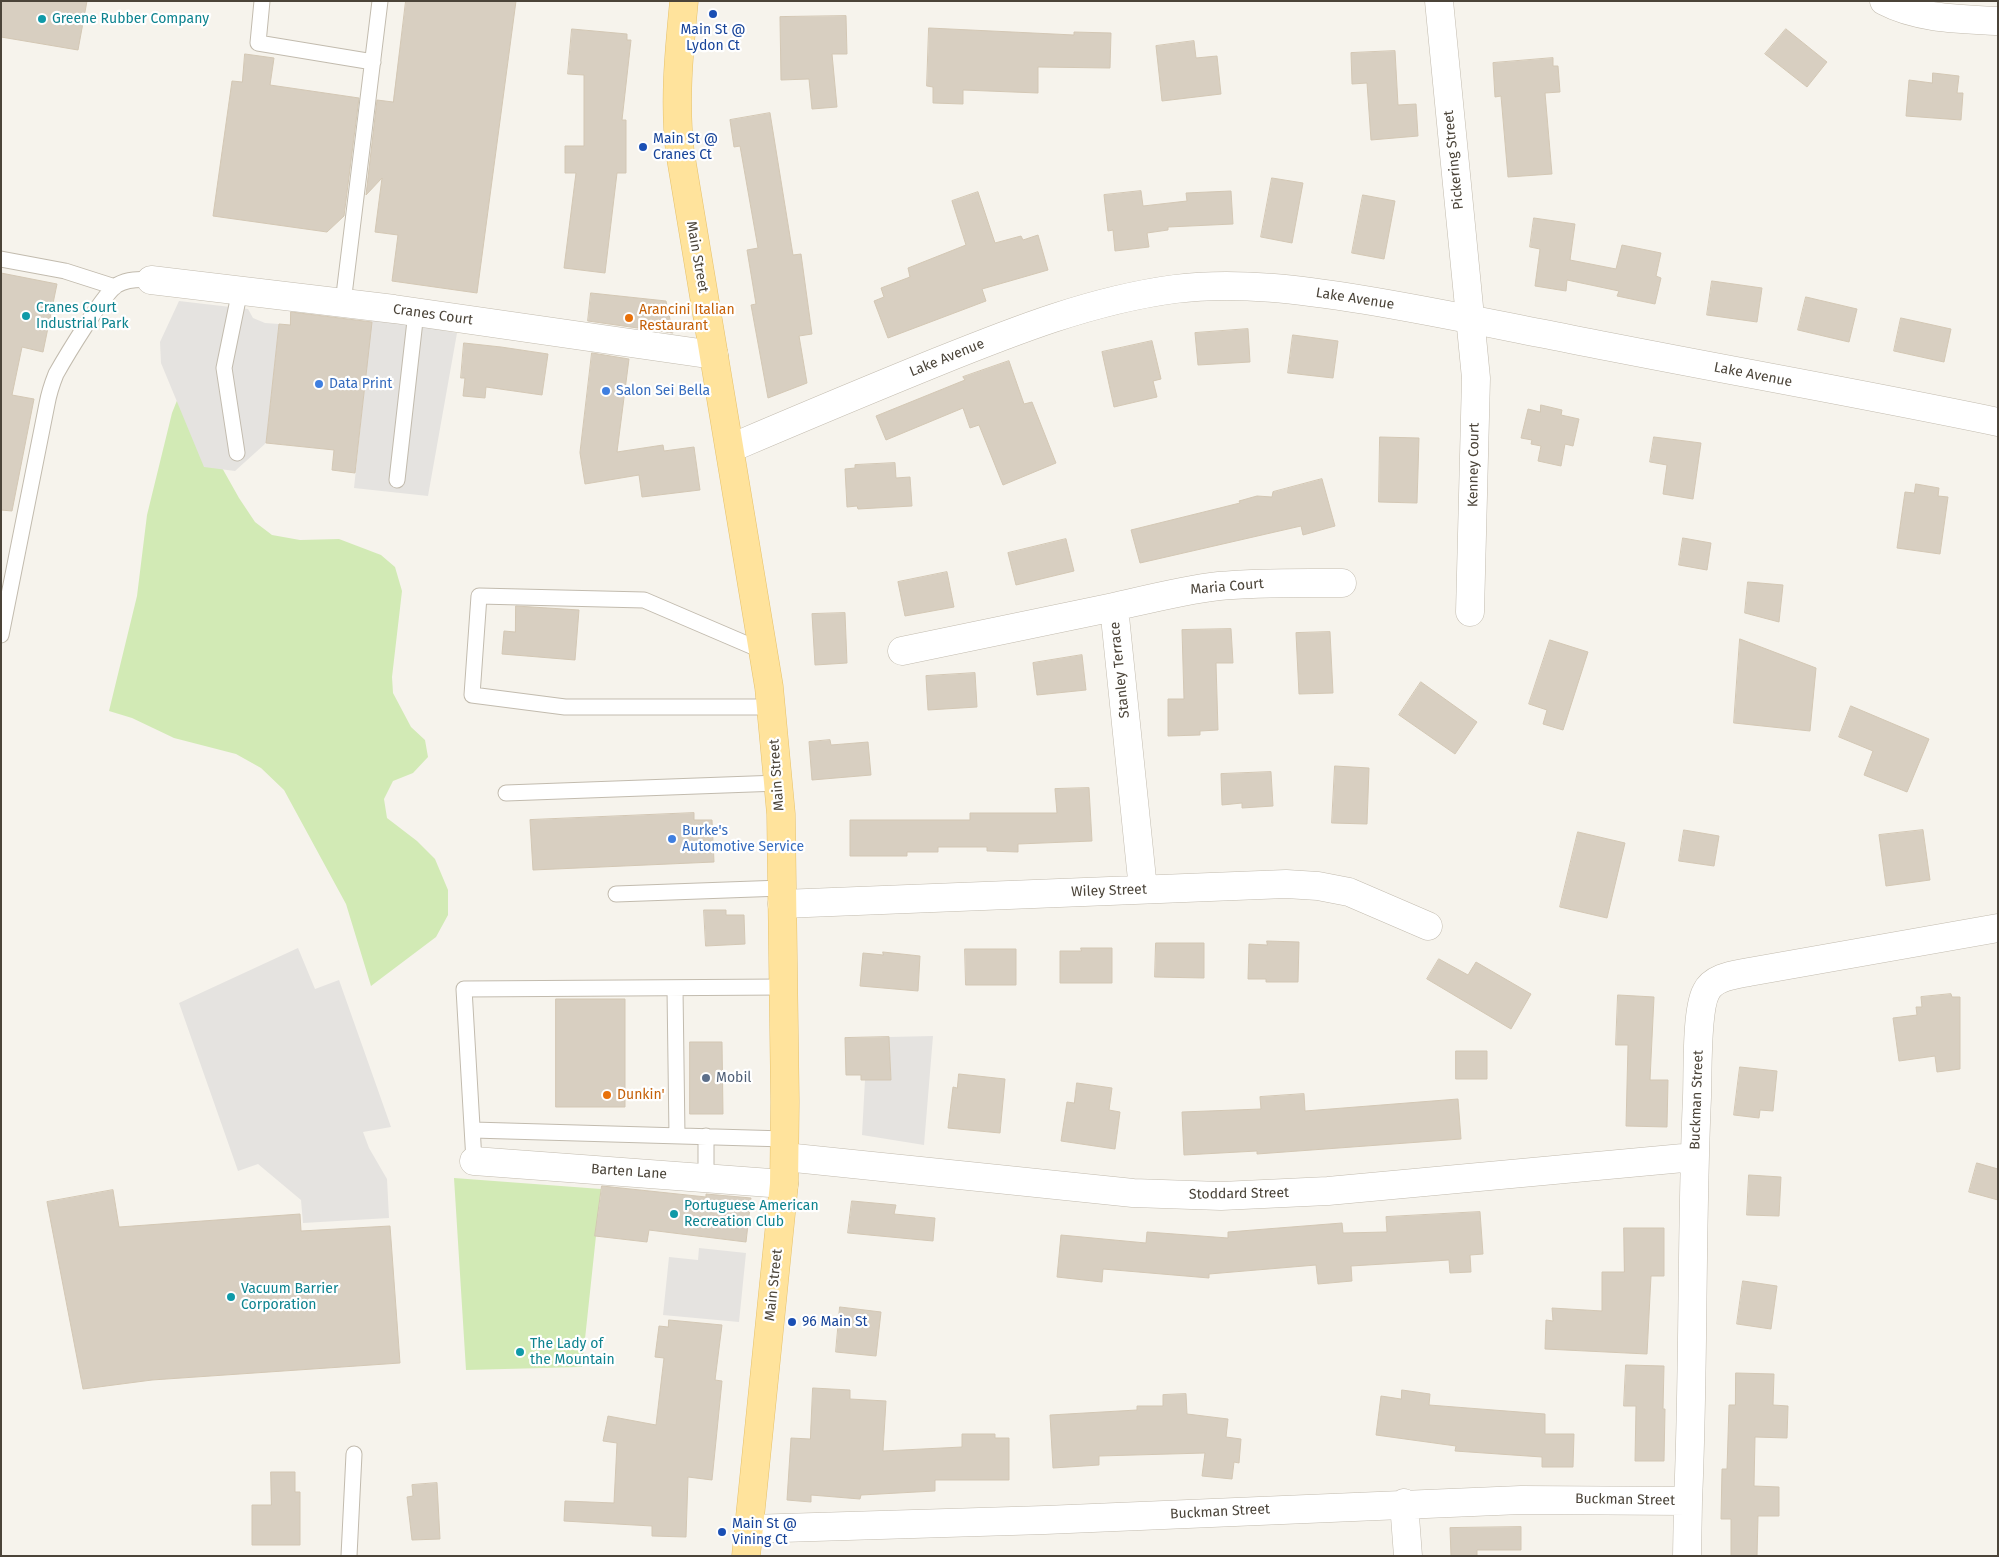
<!DOCTYPE html>
<style>
body{margin:0}
#map{position:relative;width:1999px;height:1557px;overflow:hidden;background:#f6f3ec;font-family:"Fira Sans",sans-serif}
canvas{display:block}
.frame{position:absolute;inset:0;border:2px solid #4b4439;pointer-events:none}
</style>
<div id="map">
<canvas width="1999" height="1557"></canvas>
<div class="frame"></div>
</div>
<script>
const g = document.querySelector('canvas').getContext('2d');
g.lineJoin = 'round';
function paint(path, color) {
  g.fillStyle = color;
  g.fill(path, 'evenodd');
}
function strokePath(path, color, width, dash) {
  g.strokeStyle = color;
  g.lineWidth = width;
  g.lineCap = dash ? 'butt' : 'round';
  g.setLineDash(dash || []);
  g.stroke(path);
}
function write(font, color, halo, rows, align = 'center') {
  g.font = font + ' "Fira Sans",sans-serif';
  g.lineWidth = 4.5;
  g.setLineDash([]);
  g.textBaseline = 'middle';
  g.strokeStyle = halo;
  g.fillStyle = color;
  for (const [text, x, y, turn = 0] of rows) {
    g.save();
    g.translate(x, y);
    g.rotate((+turn || 0) * Math.PI / 180);
    g.textAlign = isNaN(turn) ? turn : align;
    if (halo) g.strokeText(text, 0, 0);
    g.fillText(text, 0, 0);
    g.restore();
  }
}
const green = new Path2D(`
 M 180,393 L 239,498 L 255,522 L 272,535 L 300,540 L 339,539 L 381,555 L 395,567 L 402,591 L 392,677 L 393,693 L 411,727 L 425,740 L 428,757 L 413,773 L 393,781 L 384,799 L 387,818 L 417,841 L 435,859 L 448,890 L 448,915 L 436,937 L 371,986 L 346,904 L 284,790 L 261,768 L 236,754 L 174,738 L 132,718 L 109,711 L 137,596 L 147,515 L 172,413 Z
 M 454,1178 L 601,1189 L 582,1367 L 466,1370 Z`);
const parking = new Path2D(`
 M 179,301 L 248,309 L 253,318 L 265,323 L 279,324 L 266,443 L 235,471 L 204,467 L 161,363 L 160,342 Z
 M 372,317 L 457,333 L 428,496 L 354,488 Z
 M 298,948 L 315,989 L 339,980 L 391,1127 L 363,1132 L 369,1148 L 387,1179 L 389,1218 L 303,1223 L 301,1200 L 258,1164 L 238,1171 L 179,1003 Z
 M 933,1036 L 924,1145 L 862,1135 L 865,1080 L 891,1079 L 889,1037 Z
 M 699,1248 L 746,1253 L 739,1322 L 663,1315 L 669,1257 L 698,1260 Z`);
const building = new Path2D(`
 M 1,1 L 87,1 L 78,50 L 1,37 Z
 M 406,1 L 516,1 L 477,293 L 392,281 L 398,235 L 375,232 L 382,178 L 366,195 L 377,100 L 393,102 Z
 M 846,16 L 847,54 L 832,54 L 837,107 L 812,109 L 809,79 L 781,80 L 780,17 Z
 M 929,28 L 1074,35 L 1074,32 L 1111,33 L 1110,68 L 1038,67 L 1038,93 L 963,90 L 963,104 L 933,103 L 933,87 L 927,86 Z
 M 572,29 L 627,34 L 627,40 L 631,40 L 622,120 L 626,120 L 626,173 L 617,173 L 605,273 L 564,268 L 576,173 L 565,173 L 565,146 L 584,146 L 584,75 L 568,74 Z
 M 1786,29 L 1827,62 L 1807,87 L 1765,54 Z
 M 1194,41 L 1196,58 L 1217,56 L 1221,94 L 1162,101 L 1156,46 Z
 M 1395,51 L 1398,105 L 1416,104 L 1418,136 L 1371,140 L 1367,83 L 1352,84 L 1351,53 Z
 M 245,54 L 274,58 L 270,85 L 359,98 L 344,216 L 327,232 L 213,216 L 232,81 L 242,82 Z
 M 1553,58 L 1553,66 L 1558,66 L 1560,92 L 1545,93 L 1552,174 L 1508,177 L 1501,96 L 1495,97 L 1493,63 Z
 M 1933,73 L 1959,76 L 1957,93 L 1963,93 L 1961,120 L 1906,116 L 1909,80 L 1932,83 Z
 M 770,113 L 793,255 L 801,254 L 812,334 L 799,336 L 807,383 L 768,398 L 751,305 L 756,304 L 747,250 L 758,248 L 740,146 L 734,147 L 730,120 Z
 M 1272,178 L 1303,183 L 1292,243 L 1261,237 Z
 M 1141,191 L 1143,206 L 1187,201 L 1186,193 L 1231,191 L 1233,224 L 1168,227 L 1168,230 L 1147,233 L 1149,247 L 1115,251 L 1113,230 L 1108,231 L 1104,195 Z
 M 978,192 L 995,243 L 1021,236 L 1023,240 L 1038,235 L 1048,270 L 982,289 L 986,301 L 888,338 L 874,301 L 884,297 L 881,288 L 910,277 L 908,268 L 966,245 L 952,201 Z
 M 1363,195 L 1395,201 L 1384,259 L 1352,253 Z
 M 1534,218 L 1575,224 L 1570,260 L 1616,269 L 1622,245 L 1661,253 L 1656,276 L 1661,278 L 1655,304 L 1617,296 L 1619,291 L 1567,280 L 1566,291 L 1535,286 L 1540,249 L 1530,247 Z
 M 1,273 L 57,284 L 43,352 L 22,347 L 12,395 L 34,399 L 12,511 L 1,510 Z
 M 1712,281 L 1762,288 L 1757,322 L 1707,315 Z
 M 591,293 L 666,301 L 673,333 L 588,321 Z
 M 1806,297 L 1857,309 L 1849,342 L 1798,330 Z
 M 291,312 L 372,322 L 355,473 L 332,470 L 334,450 L 266,443 L 279,324 L 290,325 Z
 M 1901,318 L 1951,329 L 1944,362 L 1894,351 Z
 M 1248,329 L 1250,362 L 1198,365 L 1195,333 Z
 M 1293,335 L 1338,341 L 1333,378 L 1288,373 Z
 M 1152,341 L 1161,379 L 1153,381 L 1157,397 L 1114,407 L 1102,352 Z
 M 464,343 L 501,347 L 548,354 L 542,395 L 486,387 L 485,398 L 463,396 L 465,378 L 461,378 Z
 M 592,353 L 629,359 L 617,452 L 663,445 L 664,451 L 694,447 L 700,490 L 642,497 L 639,475 L 585,484 L 580,453 Z
 M 1009,361 L 1024,404 L 1032,402 L 1056,463 L 1003,485 L 979,425 L 970,428 L 963,408 L 886,440 L 876,416 L 965,380 L 963,377 Z
 M 1541,405 L 1562,410 L 1561,415 L 1579,419 L 1573,446 L 1565,444 L 1561,466 L 1538,461 L 1541,446 L 1531,444 L 1532,440 L 1521,438 L 1528,409 L 1540,412 Z
 M 1380,437 L 1419,438 L 1417,503 L 1379,502 Z
 M 1654,437 L 1701,443 L 1693,499 L 1663,494 L 1667,465 L 1650,462 Z
 M 895,463 L 896,478 L 910,477 L 912,506 L 858,509 L 857,506 L 847,507 L 845,469 L 855,468 L 855,465 Z
 M 1322,479 L 1335,526 L 1303,535 L 1301,526 L 1140,563 L 1131,530 L 1240,503 L 1239,501 L 1257,496 L 1272,497 L 1273,492 Z
 M 1916,484 L 1939,488 L 1938,496 L 1948,497 L 1940,554 L 1897,548 L 1905,492 L 1914,493 Z
 M 1683,538 L 1711,543 L 1707,570 L 1679,565 Z
 M 1066,539 L 1074,571 L 1016,585 L 1008,553 Z
 M 947,572 L 954,607 L 905,616 L 898,582 Z
 M 1748,582 L 1783,585 L 1779,622 L 1745,613 Z
 M 516,606 L 579,610 L 575,660 L 502,654 L 504,631 L 515,632 Z
 M 845,613 L 847,663 L 815,665 L 812,614 Z
 M 1231,629 L 1233,663 L 1216,663 L 1218,730 L 1200,731 L 1200,735 L 1168,736 L 1168,699 L 1184,699 L 1182,630 Z
 M 1330,632 L 1333,693 L 1299,694 L 1296,633 Z
 M 1740,639 L 1816,668 L 1810,731 L 1734,723 Z
 M 1550,640 L 1588,652 L 1563,730 L 1543,724 L 1547,710 L 1529,704 Z
 M 1082,655 L 1086,690 L 1037,695 L 1033,663 Z
 M 975,673 L 977,707 L 928,710 L 926,676 Z
 M 1421,682 L 1477,722 L 1455,754 L 1399,715 Z
 M 1851,706 L 1929,739 L 1907,792 L 1864,775 L 1873,751 L 1839,737 Z
 M 830,740 L 831,745 L 868,742 L 871,775 L 812,780 L 809,742 Z
 M 1335,766 L 1369,768 L 1367,824 L 1332,823 Z
 M 1271,772 L 1273,806 L 1242,808 L 1242,803 L 1222,805 L 1221,774 Z
 M 1089,788 L 1092,841 L 1018,844 L 1018,852 L 987,851 L 987,847 L 938,847 L 938,852 L 907,852 L 907,856 L 850,856 L 850,820 L 970,820 L 970,813 L 1057,813 L 1055,789 Z
 M 694,813 L 694,820 L 712,820 L 714,862 L 533,870 L 530,820 Z
 M 1684,830 L 1719,836 L 1714,866 L 1679,861 Z
 M 1923,830 L 1930,880 L 1886,886 L 1879,835 Z
 M 1578,832 L 1625,843 L 1607,918 L 1560,907 Z
 M 704,910 L 726,910 L 726,915 L 744,915 L 745,944 L 706,946 Z
 M 1267,941 L 1299,942 L 1298,982 L 1266,982 L 1266,979 L 1248,979 L 1249,944 L 1267,945 Z
 M 1156,943 L 1204,943 L 1204,978 L 1155,977 Z
 M 1081,948 L 1112,948 L 1112,983 L 1060,983 L 1060,951 L 1081,951 Z
 M 965,949 L 1016,949 L 1016,985 L 966,985 Z
 M 883,952 L 920,956 L 918,991 L 860,986 L 863,953 L 883,955 Z
 M 1439,959 L 1468,975 L 1476,962 L 1531,994 L 1511,1029 L 1427,979 Z
 M 1951,994 L 1952,997 L 1960,997 L 1960,1069 L 1937,1072 L 1935,1056 L 1899,1061 L 1893,1018 L 1917,1015 L 1916,1007 L 1922,1007 L 1921,997 Z
 M 1618,995 L 1654,997 L 1650,1080 L 1668,1080 L 1667,1127 L 1626,1126 L 1628,1045 L 1616,1045 Z
 M 556,999 L 625,999 L 625,1107 L 556,1107 Z
 M 889,1037 L 891,1080 L 861,1080 L 861,1075 L 846,1075 L 845,1038 Z
 M 690,1042 L 722,1042 L 723,1114 L 690,1114 Z
 M 1456,1051 L 1487,1051 L 1487,1079 L 1456,1079 Z
 M 1740,1067 L 1777,1071 L 1773,1111 L 1760,1110 L 1759,1118 L 1734,1115 Z
 M 959,1074 L 1005,1079 L 1000,1133 L 948,1128 L 953,1087 L 957,1088 Z
 M 1077,1083 L 1112,1088 L 1109,1110 L 1120,1112 L 1115,1149 L 1061,1141 L 1067,1102 L 1074,1103 Z
 M 1304,1094 L 1305,1111 L 1458,1099 L 1461,1139 L 1257,1154 L 1257,1151 L 1184,1155 L 1182,1112 L 1261,1109 L 1260,1097 Z
 M 1977,1163 L 1998,1169 L 1998,1200 L 1969,1192 Z
 M 1749,1175 L 1781,1177 L 1779,1216 L 1747,1215 Z
 M 602,1186 L 706,1197 L 706,1194 L 751,1198 L 746,1242 L 649,1230 L 647,1242 L 595,1236 Z
 M 113,1190 L 119,1227 L 300,1214 L 301,1231 L 390,1226 L 400,1363 L 152,1380 L 83,1389 L 47,1202 Z
 M 852,1201 L 896,1205 L 894,1214 L 935,1218 L 933,1241 L 848,1233 Z
 M 1480,1212 L 1483,1254 L 1470,1255 L 1471,1272 L 1450,1273 L 1449,1260 L 1351,1266 L 1352,1281 L 1318,1284 L 1316,1265 L 1209,1274 L 1209,1278 L 1103,1269 L 1102,1282 L 1057,1277 L 1061,1235 L 1146,1243 L 1147,1232 L 1228,1238 L 1228,1232 L 1342,1223 L 1343,1233 L 1387,1232 L 1386,1217 Z
 M 1624,1228 L 1664,1228 L 1664,1276 L 1651,1276 L 1647,1354 L 1545,1349 L 1546,1320 L 1553,1321 L 1552,1308 L 1602,1311 L 1602,1272 L 1624,1272 Z
 M 1743,1281 L 1777,1286 L 1771,1329 L 1737,1324 Z
 M 840,1307 L 881,1312 L 876,1356 L 836,1352 Z
 M 669,1320 L 722,1325 L 715,1380 L 722,1381 L 712,1480 L 688,1477 L 686,1537 L 652,1536 L 652,1526 L 564,1521 L 565,1501 L 614,1503 L 617,1443 L 603,1441 L 608,1416 L 656,1425 L 664,1358 L 655,1357 L 659,1326 L 668,1327 Z
 M 1626,1365 L 1664,1366 L 1663,1409 L 1665,1409 L 1664,1461 L 1635,1461 L 1636,1406 L 1624,1406 Z
 M 1736,1373 L 1774,1374 L 1773,1405 L 1788,1406 L 1787,1438 L 1755,1437 L 1754,1486 L 1779,1487 L 1779,1516 L 1758,1516 L 1757,1556 L 1731,1556 L 1731,1519 L 1721,1519 L 1722,1469 L 1727,1469 L 1729,1405 L 1735,1405 Z
 M 813,1388 L 850,1390 L 850,1399 L 886,1401 L 883,1451 L 962,1447 L 962,1434 L 995,1434 L 995,1438 L 1009,1438 L 1009,1480 L 935,1480 L 935,1491 L 861,1495 L 860,1499 L 811,1495 L 811,1502 L 787,1500 L 791,1438 L 810,1439 Z
 M 1402,1390 L 1430,1394 L 1429,1405 L 1545,1414 L 1545,1434 L 1574,1434 L 1573,1467 L 1542,1467 L 1542,1457 L 1455,1451 L 1456,1446 L 1376,1435 L 1381,1396 L 1401,1399 Z
 M 1186,1394 L 1187,1414 L 1228,1419 L 1226,1437 L 1241,1439 L 1239,1463 L 1234,1462 L 1232,1479 L 1202,1476 L 1205,1453 L 1099,1456 L 1099,1465 L 1053,1468 L 1050,1415 L 1137,1410 L 1137,1406 L 1163,1406 L 1163,1395 Z
 M 271,1472 L 295,1472 L 295,1492 L 300,1492 L 300,1545 L 252,1545 L 252,1505 L 271,1505 Z
 M 437,1483 L 440,1539 L 412,1540 L 407,1497 L 413,1496 L 412,1485 Z
 M 1521,1527 L 1521,1550 L 1477,1550 L 1477,1556 L 1451,1556 L 1450,1528 Z`);
const service = new Path2D(`
 M 262,1 L 258,43 L 373,62
 M 1,259 L 65,271 L 115,287
 M 343,303 L 380,1
 M 237,453 L 224,368 L 240,290
 M 397,480 L 416,312
 M 1,635 L 47,404 C 49,393 52,384 56,374 C 65,358 104,293 117,285 C 128,279 139,279 151,280
 M 763,651 L 644,600 L 479,596 L 472,695 L 565,707 L 771,707
 M 506,793 L 779,783
 M 616,894 L 782,888
 M 675,989 L 677,1136
 M 473,1130 L 785,1139
 M 706,1136 L 706,1177
 M 474,1161 L 464,989 L 783,987
 M 349,1556 L 354,1454`);
const minor = new Path2D(`
 M 1439,1 L 1476,378 L 1470,612
 M 1884,1 C 1918,19 1960,19 1998,21
 M 151,280 L 394,309 L 714,355
 M 1114,607 C 1149,599 1184,590 1219,586 C 1260,582 1301,583 1342,583
 M 902,651 L 1114,607 L 1143,889
 M 782,904 L 1286,884 L 1318,886 L 1349,892 L 1428,926
 M 785,1157 L 1133,1193 L 1221,1196 L 1328,1191 L 1694,1157
 M 474,1161 L 784,1184
 M 1404,1503 L 1408,1556
 M 749,1529 L 1045,1520 L 1521,1500 L 1688,1501 C 1694,1366 1691,1231 1697,1097 C 1698,1072 1696,1011 1706,992 C 1713,977 1734,975 1749,972 L 1998,928
 M 1687,1556 L 1688,1501`);
const tertiary = new Path2D(`
 M 731,448 C 799,419 868,390 937,362 C 1014,331 1092,300 1175,289 C 1238,281 1303,290 1365,300 C 1432,311 1498,325 1565,338 C 1709,367 1854,392 1998,422`);
const primary = new Path2D(`
 M 684,1 C 679,52 674,101 680,152 L 769,687 L 781,814 L 785,1102 L 784,1184 L 746,1556`);
const markers = [
 [713,14,5,"#1a4fb4"],
 [42,19,5,"#0f9aa8"],
 [643,147,5,"#1a4fb4"],
 [26,316,5,"#0f9aa8"],
 [629,318,5,"#e8710a"],
 [319,384,5,"#3f7fe0"],
 [606,391,5,"#3f7fe0"],
 [672,839,5,"#3f7fe0"],
 [706,1078,5,"#5c6f8a"],
 [607,1095,5,"#e8710a"],
 [674,1214,5,"#0f9aa8"],
 [231,1297,5,"#0f9aa8"],
 [792,1322,5,"#1a4fb4"],
 [520,1352,5,"#0f9aa8"],
 [722,1532,5,"#1a4fb4"]
];
const cultureNames = [
 ["Greene Rubber Company",52,19],
 ["Cranes Court",36,308],
 ["Industrial Park",36,324],
 ["Portuguese American",684,1206],
 ["Recreation Club",684,1222],
 ["Vacuum Barrier",241,1289],
 ["Corporation",241,1305],
 ["The Lady of",530,1344],
 ["the Mountain",530,1360]
];
const transitNames = [
 ["Main St @",713,30,"center"],
 ["Lydon Ct",713,46,"center"],
 ["Main St @",653,139],
 ["Cranes Ct",653,155],
 ["96 Main St",802,1322],
 ["Main St @",732,1524],
 ["Vining Ct",732,1540]
];
const streetNames = [
 ["Pickering Street",1454,160,-96],
 ["Main Street",697,257,80],
 ["Lake Avenue",1355,299,9],
 ["Cranes Court",433,315,8],
 ["Lake Avenue",947,358,-22],
 ["Lake Avenue",1753,375,11],
 ["Kenney Court",1474,465,-89],
 ["Maria Court",1227,587,-5],
 ["Stanley Terrace",1120,670,-96],
 ["Main Street",777,775,-94],
 ["Wiley Street",1109,891,-2],
 ["Buckman Street",1697,1100,-88],
 ["Barten Lane",629,1172,4],
 ["Stoddard Street",1239,1194,-1],
 ["Main Street",774,1285,-84],
 ["Buckman Street",1625,1500,1],
 ["Buckman Street",1220,1512,-3]
];
const foodNames = [
 ["Arancini Italian",639,310],
 ["Restaurant",639,326],
 ["Dunkin'",617,1095]
];
const shopNames = [
 ["Data Print",329,384],
 ["Salon Sei Bella",616,391],
 ["Burke's",682,831],
 ["Automotive Service",682,847]
];
const serviceNames = [
 ["Mobil",716,1078]
];
paint(green, '#d2eab5');
paint(parking, '#e5e3e0');
paint(building, '#d8cfc1');
strokePath(building, '#d3c7b4', 1);
strokePath(service, '#c2bbae', 17);
strokePath(minor, '#c2bbae', 29);
strokePath(tertiary, '#c2bbae', 29);
strokePath(primary, '#e6c16a', 29);
strokePath(service, '#fff', 15);
strokePath(minor, '#fff', 28);
strokePath(tertiary, '#fff', 28);
strokePath(primary, '#ffe39c', 28);
for (const [x, y, r, color] of markers) {
  const dot = new Path2D();
  dot.arc(x, y, r, 0, 2 * Math.PI);
  g.fillStyle = color;
  g.fill(dot);
  strokePath(dot, '#fff', 2);
}
write('14px', '#0d838f', '#fff', cultureNames, 'left');
write('14px', '#164399', '#fff', transitNames, 'left');
write('14px', '#4b4439', '#fff', streetNames);
write('14px', '#c56008', '#fff', foodNames, 'left');
write('14px', '#366cbe', '#fff', shopNames, 'left');
write('14px', '#4e5e75', '#fff', serviceNames, 'left');
</script>
